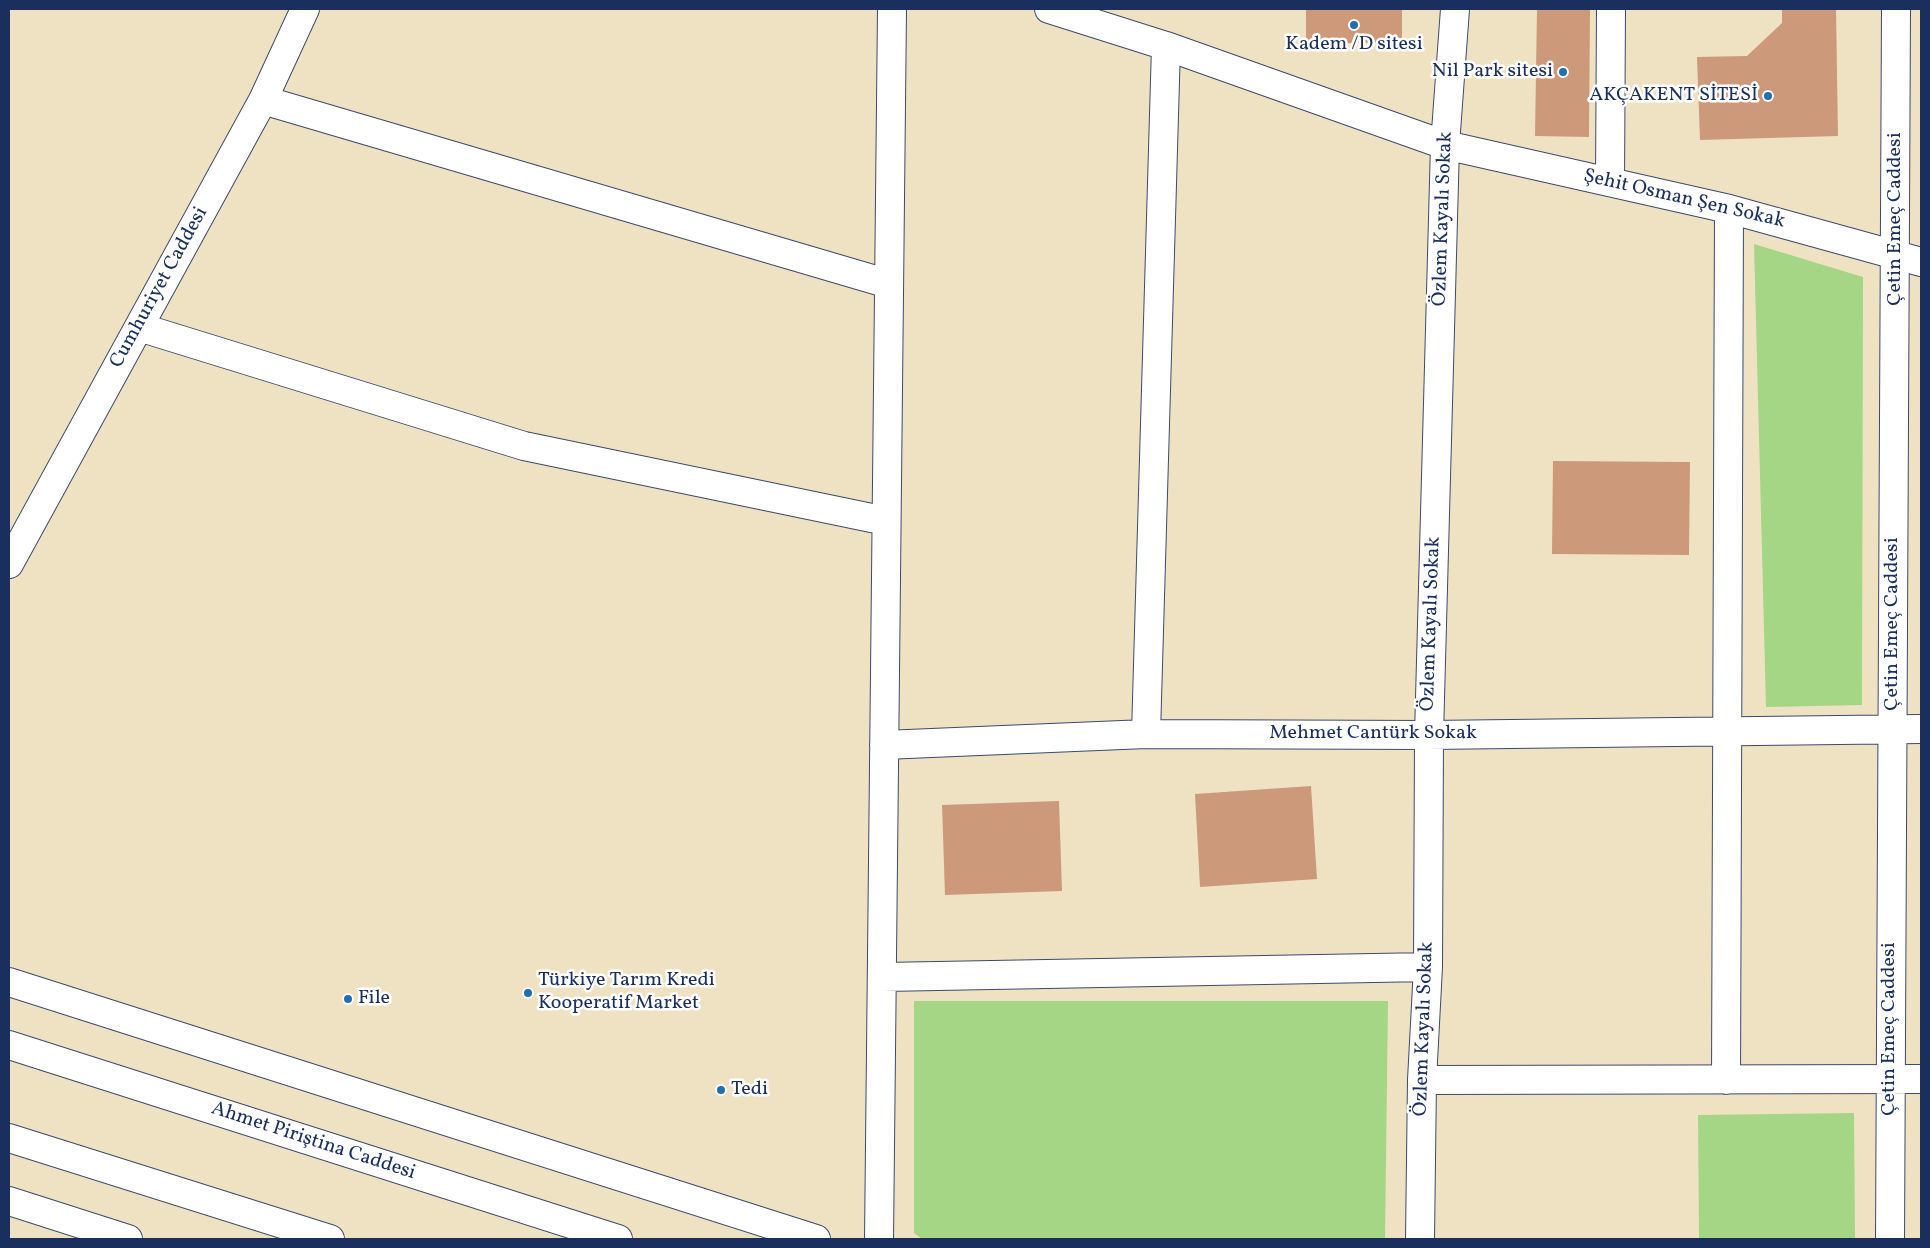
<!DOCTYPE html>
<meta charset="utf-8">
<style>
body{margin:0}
#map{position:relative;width:1930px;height:1248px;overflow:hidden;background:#efe2c3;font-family:Vollkorn,serif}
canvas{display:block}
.frame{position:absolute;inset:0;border:10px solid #1b2f5e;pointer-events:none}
</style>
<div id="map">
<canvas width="1930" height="1248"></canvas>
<div class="frame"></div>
</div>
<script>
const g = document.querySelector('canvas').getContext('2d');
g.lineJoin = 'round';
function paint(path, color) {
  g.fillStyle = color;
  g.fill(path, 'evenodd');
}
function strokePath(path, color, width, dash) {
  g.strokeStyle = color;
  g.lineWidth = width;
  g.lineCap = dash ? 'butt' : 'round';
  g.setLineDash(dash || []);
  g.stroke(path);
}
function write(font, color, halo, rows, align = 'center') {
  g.font = font + ' Vollkorn,serif';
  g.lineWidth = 5;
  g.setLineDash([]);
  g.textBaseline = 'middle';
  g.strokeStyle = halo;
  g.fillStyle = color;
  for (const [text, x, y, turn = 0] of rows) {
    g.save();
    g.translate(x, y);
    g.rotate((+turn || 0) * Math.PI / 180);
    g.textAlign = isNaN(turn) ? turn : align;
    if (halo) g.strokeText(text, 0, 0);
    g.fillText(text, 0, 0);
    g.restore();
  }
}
const green = new Path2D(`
 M 1754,244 L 1863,277 L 1862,705 L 1766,707 Z
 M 914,1001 L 1388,1001 L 1385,1239 L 922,1239 L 914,1233 Z
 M 1854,1113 L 1855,1239 L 1699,1239 L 1698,1115 Z`);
const building = new Path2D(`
 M 1306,9 L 1402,9 L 1402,42 L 1306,44 Z
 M 1537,9 L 1590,9 L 1589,137 L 1535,136 Z
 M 1782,9 L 1836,9 L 1838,136 L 1700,140 L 1697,57 L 1747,56 L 1782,23 Z
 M 1553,461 L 1690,462 L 1689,555 L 1552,554 Z
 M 1311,786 L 1317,879 L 1200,887 L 1195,794 Z
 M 1059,801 L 1062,891 L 945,895 L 942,805 Z`);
const minor = new Path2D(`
 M 1049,9 L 1166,46 L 1445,145 L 1729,209 L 1921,262
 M 263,100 L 889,284
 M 1610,182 L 1611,9
 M 139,327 L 524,446 L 886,521
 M 9,564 L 263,100 L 305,9
 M 1146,734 L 1166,46
 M 884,745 L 1146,734 L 1429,735 L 1921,729
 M 883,977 L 1428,967
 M 9,982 L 816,1239
 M 1422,1080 L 1921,1079
 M 1726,1080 L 1729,209
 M 9,1201 L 128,1239
 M 879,1239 L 892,9
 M 1420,1239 L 1422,1080 L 1428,967 L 1429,735 L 1445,145 L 1455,9
 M 1890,1239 L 1896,9`);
const tertiary = new Path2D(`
 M 9,1045 L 618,1239
 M 9,1138 L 330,1239`);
const markers = [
 [1354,25,5,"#1f6fb2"],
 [1563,72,5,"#1f6fb2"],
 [1768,96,5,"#1f6fb2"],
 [528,993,5,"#1f6fb2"],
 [348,999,5,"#1f6fb2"],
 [721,1090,5,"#1f6fb2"]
];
const poiNames = [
 ["Kadem /D sitesi",1354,45,"center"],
 ["Nil Park sitesi",1553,72,"right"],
 ["AKÇAKENT SİTESİ",1758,96,"right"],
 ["Türkiye Tarım Kredi",538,981],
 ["Kooperatif Market",538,1004],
 ["File",358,999],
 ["Tedi",731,1090]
];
const streetNames = [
 ["Şehit Osman Şen Sokak",1684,200,13],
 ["Özlem Kayalı Sokak",1444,219,-88],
 ["Çetin Emeç Caddesi",1896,219,-90],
 ["Cumhuriyet Caddesi",160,288,-61],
 ["Özlem Kayalı Sokak",1432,624,-88],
 ["Çetin Emeç Caddesi",1893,624,-90],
 ["Mehmet Cantürk Sokak",1373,734],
 ["Özlem Kayalı Sokak",1425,1029,-88],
 ["Çetin Emeç Caddesi",1890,1029,-90],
 ["Ahmet Piriştina Caddesi",313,1142,18]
];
paint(green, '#a5d685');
paint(building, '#cc997a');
strokePath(minor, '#3b4a6d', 30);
strokePath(tertiary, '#3b4a6d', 30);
strokePath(minor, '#fff', 28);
strokePath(tertiary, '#fff', 28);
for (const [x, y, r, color] of markers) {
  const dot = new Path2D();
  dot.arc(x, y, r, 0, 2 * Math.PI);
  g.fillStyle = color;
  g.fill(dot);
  strokePath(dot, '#fff', 2);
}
write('20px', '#1b2f5e', '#fff', poiNames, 'left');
write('20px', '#1b2f5e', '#fff', streetNames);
</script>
